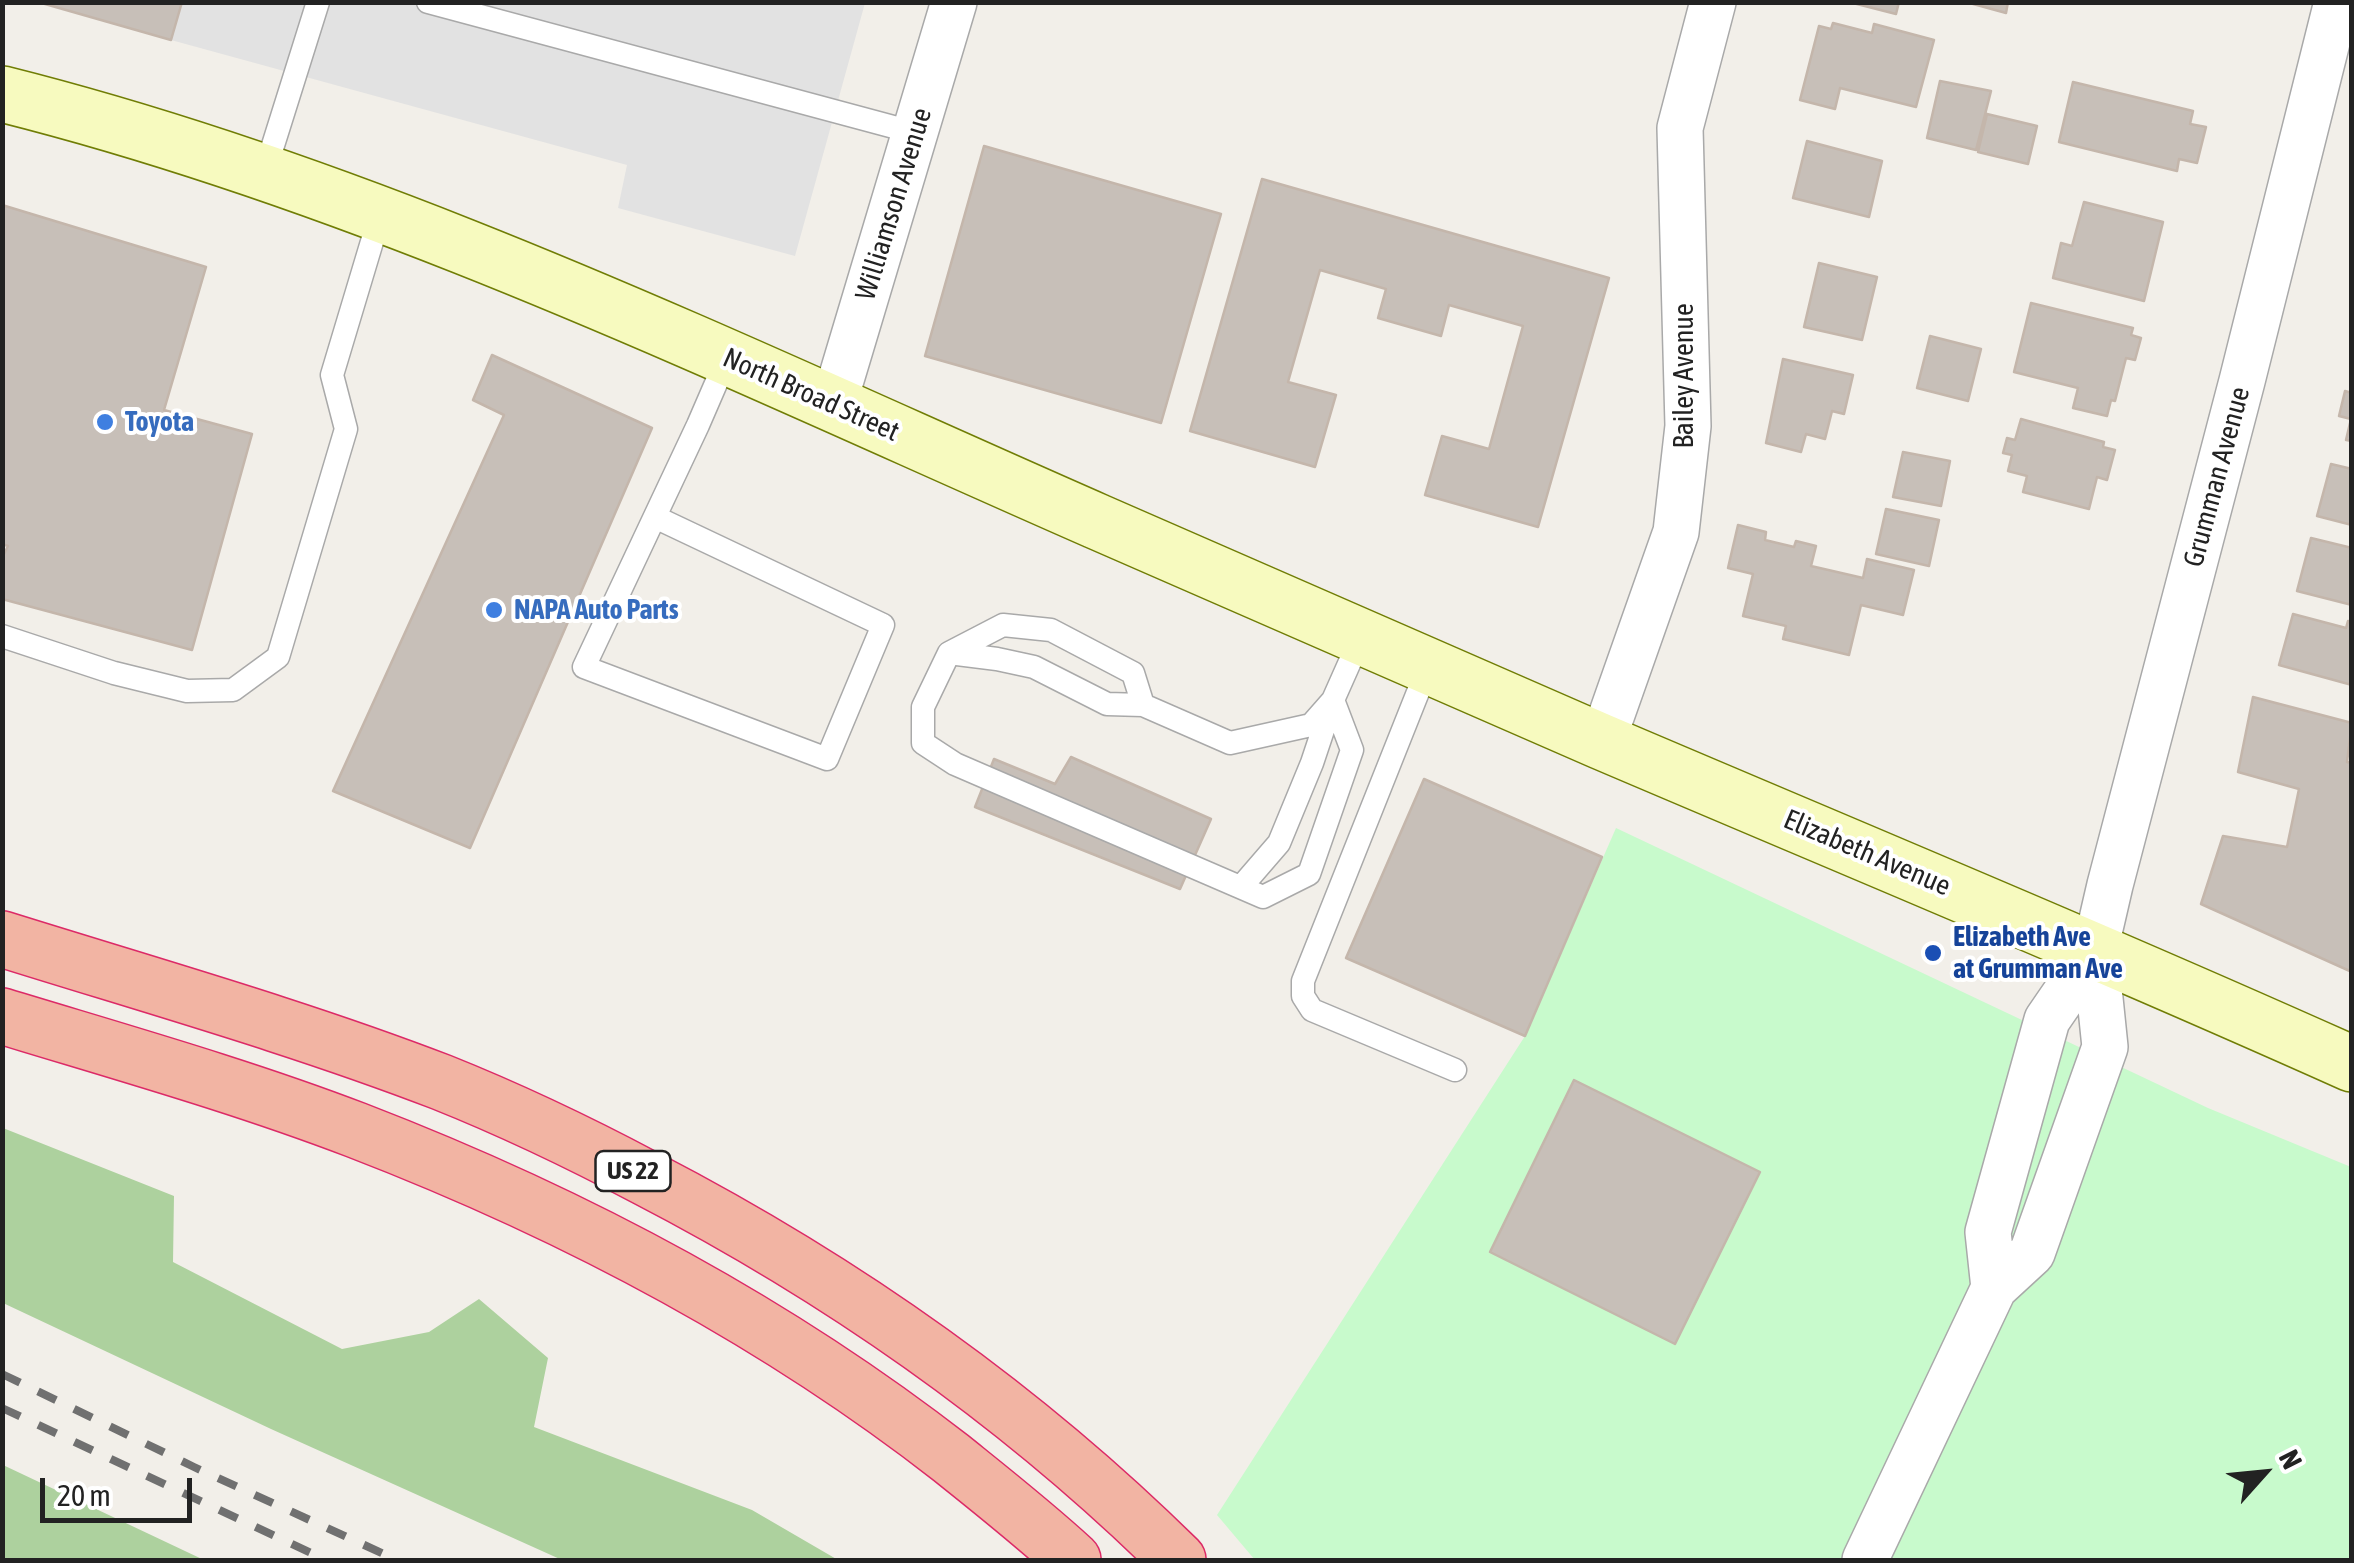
<!DOCTYPE html>
<style>
body{margin:0}
#map{position:relative;width:2354px;height:1563px;overflow:hidden;background:#f2efe9;font-family:"Asap Condensed",sans-serif}
canvas{display:block}
.frame{position:absolute;inset:0;border:5px solid #222;pointer-events:none}
.north{position:absolute;left:2214px;top:1423px;width:100px;height:100px;-webkit-text-stroke:8px #fff;paint-order:stroke;rotate:63deg;font-size:28px;font-weight:700;line-height:40px;text-align:center;color:#222}
.north::after{content:'';display:block;margin:auto;width:35px;height:45px;background:#222;clip-path:polygon(50% 0,100% 100%,50% 72%,0 100%)}
.scale{position:absolute;left:40px;top:1478px;width:152px;height:45px;box-sizing:border-box;border:5px solid #222;border-top:0;padding-left:12px;font-size:30px;line-height:35px;white-space:nowrap;color:#222;-webkit-text-stroke:8px #fff;paint-order:stroke}
</style>
<div id="map">
<canvas width="2354" height="1563"></canvas>
<div class="frame"></div>
<div class="north">N</div>
<div class="scale">20 m</div>
</div>
<script>
const g = document.querySelector('canvas').getContext('2d');
g.lineJoin = 'round';
function paint(path, color) {
  g.fillStyle = color;
  g.fill(path, 'evenodd');
}
function strokePath(path, color, width, dash) {
  g.strokeStyle = color;
  g.lineWidth = width;
  g.lineCap = dash ? 'butt' : 'round';
  g.setLineDash(dash || []);
  g.stroke(path);
}
function write(font, color, halo, rows, align = 'center') {
  g.font = font + ' "Asap Condensed",sans-serif';
  g.lineWidth = 8;
  g.setLineDash([]);
  g.textBaseline = 'middle';
  g.strokeStyle = halo;
  g.fillStyle = color;
  for (const [text, x, y, turn = 0] of rows) {
    g.save();
    g.translate(x, y);
    g.rotate((+turn || 0) * Math.PI / 180);
    g.textAlign = isNaN(turn) ? turn : align;
    if (halo) g.strokeText(text, 0, 0);
    g.fillText(text, 0, 0);
    g.restore();
  }
}
const forest = new Path2D(`
 M 3,1128 L 174,1196 L 173,1262 L 342,1349 L 429,1332 L 479,1299 L 548,1358 L 534,1427 L 752,1510 L 838,1560 L 562,1560 L 271,1429 L 3,1303 Z
 M 2,1465 L 3,1465 L 204,1560 L 3,1560 Z`);
const park = new Path2D(`
 M 1616,828 L 2208,1108 L 2351,1167 L 2351,1560 L 1255,1560 L 1217,1515 L 1525,1036 Z`);
const parking = new Path2D(`
 M 182,3 L 865,3 L 795,256 L 618,208 L 627,165 L 171,40 Z`);
const building = new Path2D(`
 M 38,2 L 182,2 L 171,40 Z
 M 1849,2 L 1899,2 L 1896,14 Z
 M 1966,2 L 2008,2 L 2006,13 Z
 M 1833,23 L 1872,33 L 1874,24 L 1934,40 L 1916,107 L 1840,88 L 1835,109 L 1800,100 L 1819,26 L 1831,29 Z
 M 1940,81 L 1991,91 L 1976,150 L 1927,138 Z
 M 2073,82 L 2193,111 L 2190,124 L 2206,127 L 2197,163 L 2179,159 L 2177,171 L 2059,142 Z
 M 1987,114 L 2037,126 L 2028,164 L 1978,152 Z
 M 1807,141 L 1882,161 L 1869,217 L 1793,198 Z
 M 984,146 L 1221,214 L 1161,423 L 925,356 Z
 M 1262,179 L 1609,278 L 1538,527 L 1425,495 L 1442,436 L 1489,449 L 1523,326 L 1449,305 L 1441,336 L 1378,318 L 1386,289 L 1320,270 L 1288,382 L 1336,395 L 1315,467 L 1190,431 Z
 M 2084,202 L 2163,222 L 2144,301 L 2053,278 L 2061,243 L 2072,246 Z
 M 2,205 L 206,267 L 164,410 L 252,434 L 192,650 L 2,599 L 2,558 L 8,546 L 2,544 Z
 M 1819,263 L 1877,277 L 1862,340 L 1804,327 Z
 M 2031,303 L 2133,328 L 2131,335 L 2141,338 L 2135,360 L 2126,358 L 2115,401 L 2111,400 L 2107,416 L 2073,408 L 2078,388 L 2014,372 Z
 M 1930,336 L 1981,349 L 1968,401 L 1917,388 Z
 M 492,355 L 652,428 L 470,848 L 333,791 L 504,415 L 473,400 Z
 M 1783,359 L 1853,375 L 1844,414 L 1832,411 L 1825,439 L 1806,434 L 1801,452 L 1766,443 Z
 M 2345,391 L 2352,393 L 2352,441 L 2346,440 L 2351,419 L 2339,416 Z
 M 2021,419 L 2104,442 L 2103,447 L 2115,450 L 2107,480 L 2097,477 L 2089,509 L 2023,492 L 2027,476 L 2008,471 L 2012,455 L 2003,453 L 2007,438 L 2015,440 Z
 M 1903,452 L 1950,461 L 1941,506 L 1893,497 Z
 M 2331,464 L 2352,469 L 2352,525 L 2317,516 Z
 M 1886,509 L 1939,520 L 1929,566 L 1876,554 Z
 M 1738,525 L 1766,532 L 1765,540 L 1794,547 L 1796,541 L 1816,546 L 1811,566 L 1863,578 L 1867,559 L 1914,570 L 1903,615 L 1861,605 L 1849,655 L 1783,639 L 1786,626 L 1743,616 L 1753,574 L 1728,568 Z
 M 2311,538 L 2352,548 L 2352,605 L 2297,591 Z
 M 2293,614 L 2346,628 L 2348,621 L 2352,622 L 2352,685 L 2279,665 Z
 M 2253,697 L 2352,723 L 2347,762 L 2352,763 L 2352,972 L 2201,904 L 2223,836 L 2287,847 L 2299,789 L 2238,772 Z
 M 1071,757 L 1211,819 L 1180,889 L 975,807 L 994,759 L 1055,784 Z
 M 1424,779 L 1602,857 L 1525,1036 L 1346,958 Z
 M 1574,1080 L 1760,1172 L 1675,1344 L 1490,1252 Z`);
const service = new Path2D(`
 M 428,2 L 916,133
 M 264,174 L 318,2
 M 655,517 L 883,625 L 827,759 L 584,667 L 698,425 L 727,358
 M 2,636 L 114,673 L 187,691 L 233,690 L 278,657 L 346,429 L 332,375 L 380,215
 M 949,653 L 997,659 L 1034,667 L 1107,704 L 1143,705 L 1230,743 L 1311,725 L 1333,700
 M 1428,667 L 1303,981 L 1303,996 L 1312,1010 L 1455,1070
 M 1143,705 L 1133,673 L 1051,630 L 1003,625 L 949,653 L 923,707 L 923,743 L 955,764 L 1263,897 L 1309,874 L 1352,750 L 1333,700
 M 1241,887 L 1279,843 L 1312,763 L 1333,700 L 1361,637`);
const minor = new Path2D(`
 M 833,406 L 954,2
 M 1602,742 L 1676,532 L 1688,426 L 1680,128 L 1713,2
 M 1994,1288 L 1988,1232 L 2047,1020 L 2095,950
 M 1865,1560 L 1994,1288 L 2032,1253 L 2105,1047 L 2095,950 L 2110,885 L 2242,381 L 2337,2`);
const secondary = new Path2D(`
 M 2,94 C 381,189 740,365 1096,521 C 1264,595 1432,669 1600,741 C 1851,848 2102,952 2352,1064`);
const trunk = new Path2D(`
 M 2,939 C 149,985 298,1027 441,1082 C 511,1110 580,1143 646,1178 C 841,1279 1022,1406 1178,1560
 M 2,1016 C 120,1052 241,1086 356,1130 C 569,1212 771,1318 951,1458 C 992,1491 1034,1524 1073,1560`);
const rail = new Path2D(`
 M 2,1374 L 194,1467 L 397,1560
 M 2,1408 L 326,1560`);
const markers = [
 [105,422,10,"#3f7fe0"],
 [494,610,10,"#3f7fe0"],
 [1933,953,10,"#1a4fb4"]
];
const shields = [
 [633,1171,75]
];
const shieldNames = [
 ["US 22",633,1171]
];
const streetNames = [
 ["Williamson Avenue",894,204,-73],
 ["Bailey Avenue",1684,376,-90],
 ["North Broad Street",811,395,24],
 ["Grumman Avenue",2217,477,-75],
 ["Elizabeth Avenue",1867,853,23]
];
const shopNames = [
 ["Toyota",125,422],
 ["NAPA Auto Parts",514,610]
];
const transitNames = [
 ["Elizabeth Ave",1953,937],
 ["at Grumman Ave",1953,969]
];
paint(forest, '#add19e');
paint(park, '#c8facc');
paint(parking, '#e2e2e2');
paint(building, '#c7bfb8');
strokePath(building, '#c4b6ab', 2.5);
strokePath(service, '#a9a9a9', 25);
strokePath(minor, '#a9a9a9', 48);
strokePath(secondary, '#707d05', 58);
strokePath(trunk, '#dc2a67', 58);
strokePath(service, '#fff', 22);
strokePath(minor, '#fff', 45);
strokePath(secondary, '#f7fabf', 55);
strokePath(trunk, '#f2b4a3', 55);
strokePath(rail, '#707070', 8, [20, 20]);
for (const [x, y, r, color] of markers) {
  const dot = new Path2D();
  dot.arc(x, y, r, 0, 2 * Math.PI);
  g.fillStyle = color;
  g.fill(dot);
  strokePath(dot, '#fff', 4);
}
for (const [x, y, w] of shields) {
  const box = new Path2D();
  box.roundRect(x - w / 2, y - 20, w, 40, 8);
  g.fillStyle = '#fff';
  g.fill(box);
  strokePath(box, '#222', 2.5);
}
write('bold 25px', '#222', null, shieldNames);
write('28px', '#222', '#fff', streetNames);
write('bold 28px', '#366cbe', '#fff', shopNames, 'left');
write('bold 28px', '#164399', '#fff', transitNames, 'left');
</script>
